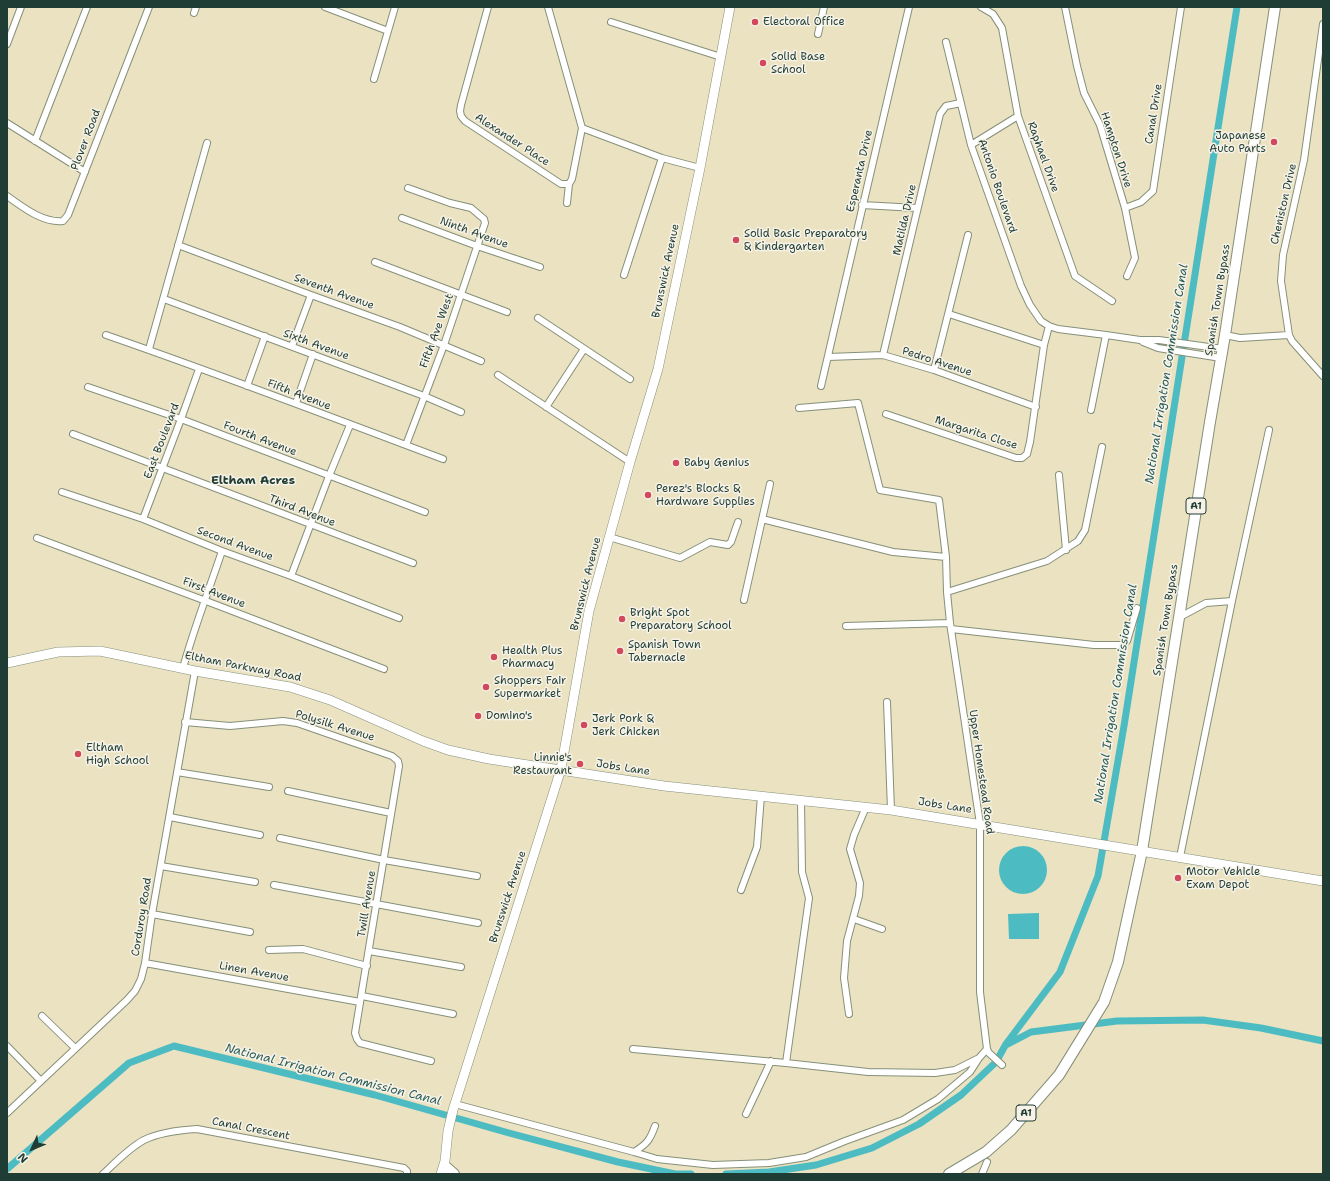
<!DOCTYPE html>
<style>
body{margin:0}
#map{position:relative;width:1330px;height:1181px;overflow:hidden;background:#ebe2c1;font-family:"Shantell Sans",sans-serif}
canvas{display:block}
.frame{position:absolute;inset:0;border:8px solid #1f3d34;pointer-events:none}
.north{position:absolute;left:12px;top:1129px;width:40px;height:40px;-webkit-text-stroke:3px #f7f3e8;paint-order:stroke;rotate:226deg;font-size:11px;font-weight:700;line-height:16px;text-align:center;color:#1f3d34}
.north::after{content:'';display:block;margin:auto;width:14px;height:18px;background:#1f3d34;clip-path:polygon(50% 0,100% 100%,50% 72%,0 100%)}
</style>
<div id="map">
<canvas width="1330" height="1181"></canvas>
<div class="frame"></div>
<div class="north">N</div>
</div>
<script>
const g = document.querySelector('canvas').getContext('2d');
g.lineJoin = 'round';
function paint(path, color) {
  g.fillStyle = color;
  g.fill(path, 'evenodd');
}
function strokePath(path, color, width, dash) {
  g.strokeStyle = color;
  g.lineWidth = width;
  g.lineCap = dash ? 'butt' : 'round';
  g.setLineDash(dash || []);
  g.stroke(path);
}
function write(font, color, halo, rows, align = 'center') {
  g.font = font + ' "Shantell Sans",sans-serif';
  g.lineWidth = 3;
  g.setLineDash([]);
  g.textBaseline = 'middle';
  g.strokeStyle = halo;
  g.fillStyle = color;
  for (const [text, x, y, turn = 0] of rows) {
    g.save();
    g.translate(x, y);
    g.rotate((+turn || 0) * Math.PI / 180);
    g.textAlign = isNaN(turn) ? turn : align;
    if (halo) g.strokeText(text, 0, 0);
    g.fillText(text, 0, 0);
    g.restore();
  }
}
const water = new Path2D(`
 M999 870a24 24 0 1 1 48 0a24 24 0 1 1-48 0Z
 M 1039,913 L 1039,939 L 1009,939 L 1008,914 Z`);
const canal = new Path2D(`
 M 1008,1044 L 1031,1032 L 1117,1021 L 1203,1020 L 1261,1028 L 1323,1041
 M 7,1169 L 129,1063 L 174,1046 L 375,1095 L 509,1133 L 618,1162 L 675,1174 L 691,1174
 M 726,1174 L 769,1172 L 816,1165 L 872,1148 L 919,1124 L 961,1095 L 996,1062 L 1006,1044 L 1060,972 L 1098,876 L 1124,726 L 1237,7`);
const street = new Path2D(`
 M 325,7 L 388,31
 M 488,7 L 461,105 L 460,111 L 461,116 L 465,121 L 561,184 L 569,184
 M 548,7 L 582,128 L 572,179 L 569,184 L 567,203
 M 981,7 L 993,14 L 1002,28 L 1018,116 L 1075,276 L 1112,301
 M 1065,7 L 1077,66 L 1084,93 L 1100,125 L 1125,208 L 1135,258 L 1127,276
 M 194,13 L 196,7
 M 611,22 L 721,57
 M 1323,24 L 1304,160 L 1283,255 L 1281,281 L 1289,335 L 1292,341 L 1323,376
 M 818,34 L 824,7
 M 946,42 L 971,145 L 1021,286 L 1030,305 L 1041,321 L 1049,326 L 1058,329 L 1106,335 L 1140,340 L 1159,340 L 1223,349
 M 7,44 L 21,7
 M 374,79 L 395,7
 M 7,123 L 85,172
 M 582,128 L 662,158 L 700,168
 M 35,141 L 87,7
 M 971,145 L 1018,116
 M 7,196 C 23,207 42,223 63,221 L 68,215 L 149,7
 M 862,205 L 917,208
 M 1125,208 L 1141,202 L 1153,191 L 1181,7
 M 402,218 L 477,246 L 540,267
 M 178,245 L 311,295 L 400,327 L 481,361
 M 375,262 L 507,312
 M 624,275 L 662,158
 M 164,299 L 424,396 L 461,412
 M 949,314 L 1044,345
 M 538,318 L 630,379
 M 106,335 C 219,374 331,417 443,459
 M 1225,335 L 1240,338 L 1289,335
 M 1143,342 L 1158,348 L 1221,358
 M 292,346 L 311,295
 M 149,349 L 207,143
 M 883,355 L 940,114 L 946,106 L 961,103
 M 828,357 L 883,355 L 934,370 L 1036,407
 M 934,370 L 968,235
 M 498,375 L 630,462
 M 247,386 L 265,336
 M 821,386 L 909,7
 M 88,387 L 181,419 L 425,512
 M 296,403 L 313,354
 M 546,407 L 584,349
 M 799,408 L 858,403 L 880,490 L 939,500 L 946,557 L 947,592 L 950,623 L 980,824 L 980,992 L 987,1049 L 989,1053 L 1002,1065
 M 1091,410 L 1106,335
 M 886,414 L 1016,458 L 1022,458 L 1027,454 L 1030,442 L 1044,345 L 1049,326
 M 73,434 L 413,563
 M 406,445 L 444,345 L 485,223 L 484,219 L 471,208 L 450,203 L 408,188
 M 1059,475 L 1066,550
 M 62,492 L 143,519 L 222,551 L 291,576 L 399,618
 M 143,519 L 181,419 L 199,369
 M 762,519 L 893,552 L 946,557
 M 609,537 L 680,558 L 710,542 L 728,545 L 731,542 L 738,522
 M 37,538 L 206,601 L 384,669
 M 291,576 L 329,476 L 350,425
 M 947,592 L 1047,561 L 1078,541 L 1085,530 L 1102,447
 M 744,600 L 770,484
 M 1178,618 L 1206,603 L 1232,601
 M 846,626 L 950,623
 M 951,629 L 1094,645 L 1122,645 L 1127,641 L 1137,608
 M 183,668 C 194,628 209,590 222,551
 M 887,702 L 891,810
 M 185,722 L 230,726 L 283,721 L 297,723 L 392,756 L 398,761 L 399,766 L 355,1033 L 357,1039 L 360,1043 L 431,1061
 M 177,772 L 269,787
 M 288,791 L 391,813
 M 170,817 L 260,835
 M 280,838 L 384,860 L 477,876
 M 1180,857 L 1232,601 L 1269,430
 M 161,866 L 255,882
 M 274,885 L 478,923
 M 741,890 L 757,847 L 761,796
 M 152,914 L 250,932
 M 854,919 L 882,929
 M 269,950 L 303,949 L 367,966
 M 369,951 L 461,967
 M 145,963 L 360,1002
 M 362,996 L 453,1014
 M 849,1014 L 844,978 L 847,941 L 859,896 L 860,883 L 850,849 L 854,835 L 866,807
 M 42,1016 L 75,1048
 M 7,1046 L 41,1081
 M 633,1049 L 786,1063 L 868,1072 L 935,1073 L 955,1070 L 979,1058 L 987,1049
 M 786,1063 L 809,898 L 802,872 L 801,801
 M 455,1104 L 634,1152 L 657,1159 L 713,1165 L 769,1163 L 806,1157 L 845,1141 L 903,1120 L 938,1099 L 970,1072 L 979,1058
 M 7,1113 L 127,1000 L 135,991 L 141,979 L 145,963 L 152,914 L 195,671
 M 746,1114 L 771,1061
 M 634,1152 C 647,1144 650,1140 655,1126
 M 103,1174 C 116,1162 129,1148 144,1140 C 160,1132 180,1130 197,1129 L 404,1168 L 407,1171 L 407,1174
 M 982,1174 L 987,1162`);
const secondary = new Path2D(`
 M 7,663 L 58,652 L 100,651 L 195,671 L 290,687 L 330,700 L 423,741 L 448,750 L 489,759 L 664,786 L 891,810 L 1323,881
 M 441,1174 L 445,1161 L 448,1131 L 453,1110 L 561,769 L 589,611 L 630,462 L 658,369 L 700,168 L 730,7`);
const primary = new Path2D(`
 M 446,1167 L 454,1174
 M 949,1174 L 986,1152 L 1011,1130 L 1059,1075 L 1104,1002 L 1118,962 L 1142,851 L 1210,422 L 1225,335 L 1275,7`);
const markers = [
 [755,22,4,"#d1495b"],
 [763,63,4,"#d1495b"],
 [1274,142,4,"#d1495b"],
 [736,240,4,"#d1495b"],
 [676,463,4,"#d1495b"],
 [648,495,4,"#d1495b"],
 [622,619,4,"#d1495b"],
 [620,651,4,"#d1495b"],
 [494,657,4,"#d1495b"],
 [486,687,4,"#d1495b"],
 [478,716,4,"#d1495b"],
 [584,725,4,"#d1495b"],
 [78,754,4,"#d1495b"],
 [580,764,4,"#d1495b"],
 [1178,878,4,"#d1495b"]
];
const shields = [
 [1196,506,20],
 [1026,1113,20]
];
const shieldNames = [
 ["A1",1196,506],
 ["A1",1026,1113]
];
const poiNames = [
 ["Electoral Office",763,22],
 ["Solid Base",771,57],
 ["School",771,70],
 ["Japanese",1266,136,"right"],
 ["Auto Parts",1266,149,"right"],
 ["Solid Basic Preparatory",744,234],
 ["& Kindergarten",744,247],
 ["Baby Genius",684,463],
 ["Perez's Blocks &",656,489],
 ["Hardware Supplies",656,502],
 ["Bright Spot",630,613],
 ["Preparatory School",630,626],
 ["Spanish Town",628,645],
 ["Tabernacle",628,658],
 ["Health Plus",502,651],
 ["Pharmacy",502,664],
 ["Shoppers Fair",494,681],
 ["Supermarket",494,694],
 ["Domino's",486,716],
 ["Jerk Pork &",592,719],
 ["Jerk Chicken",592,732],
 ["Eltham",86,748],
 ["High School",86,761],
 ["Linnie's",572,758,"right"],
 ["Restaurant",572,771,"right"],
 ["Motor Vehicle",1186,872],
 ["Exam Depot",1186,885]
];
const streetNames = [
 ["Canal Drive",1154,114,-81],
 ["Plover Road",86,140,-69],
 ["Alexander Place",512,140,33],
 ["Hampton Drive",1116,150,72],
 ["Raphael Drive",1043,157,70],
 ["Esperanta Drive",860,171,-77],
 ["Antonio Boulevard",997,186,71],
 ["Cheniston Drive",1284,204,-77],
 ["Matilda Drive",905,220,-77],
 ["Ninth Avenue",474,233,20],
 ["Brunswick Avenue",666,271,-78],
 ["Seventh Avenue",334,292,20],
 ["Spanish Town Bypass",1218,300,-81],
 ["Fifth Ave West",437,331,-70],
 ["Sixth Avenue",316,345,20],
 ["Pedro Avenue",937,362,18],
 ["Fifth Avenue",299,395,21],
 ["Margarita Close",976,433,18],
 ["Fourth Avenue",260,439,21],
 ["East Boulevard",162,441,-69],
 ["Third Avenue",302,511,21],
 ["Second Avenue",235,544,20],
 ["Brunswick Avenue",586,584,-76],
 ["First Avenue",214,593,21],
 ["Spanish Town Bypass",1166,620,-81],
 ["Eltham Parkway Road",243,667,11],
 ["Polysilk Avenue",335,726,17],
 ["Jobs Lane",623,768,9],
 ["Upper Homestead Road",981,772,82],
 ["Jobs Lane",945,806,9],
 ["Brunswick Avenue",508,897,-72],
 ["Twill Avenue",367,904,-81],
 ["Corduroy Road",142,917,-81],
 ["Linen Avenue",254,972,10],
 ["Canal Crescent",251,1129,11]
];
const waterNames = [
 ["National Irrigation Commission Canal",1167,374,-81],
 ["National Irrigation Commission Canal",1116,694,-81],
 ["National Irrigation Commission Canal",333,1075,14]
];
const neighbourhoodNames = [
 ["Eltham Acres",253,481]
];
paint(water, '#4dbcc2');
strokePath(canal, '#4dbcc2', 7);
strokePath(street, '#85907a', 8);
strokePath(secondary, '#85907a', 10);
strokePath(primary, '#85907a', 12);
strokePath(street, '#fff', 6);
strokePath(secondary, '#fff', 9);
strokePath(primary, '#fff', 10);
for (const [x, y, r, color] of markers) {
  const dot = new Path2D();
  dot.arc(x, y, r, 0, 2 * Math.PI);
  g.fillStyle = color;
  g.fill(dot);
  strokePath(dot, '#f7f3e8', 1.5);
}
for (const [x, y, w] of shields) {
  const box = new Path2D();
  box.roundRect(x - w / 2, y - 8, w, 16, 3);
  g.fillStyle = '#f7f3e8';
  g.fill(box);
  strokePath(box, '#1f3d34', 1);
}
write('bold 10px', '#1f3d34', null, shieldNames);
write('11px', '#1f3d34', '#f7f3e8', poiNames, 'left');
write('11px', '#1f3d34', '#f7f3e8', streetNames);
write('italic 12px', '#2a5d58', '#f7f3e8', waterNames);
write('bold 12px', '#1f3d34', '#f7f3e8', neighbourhoodNames);
</script>
